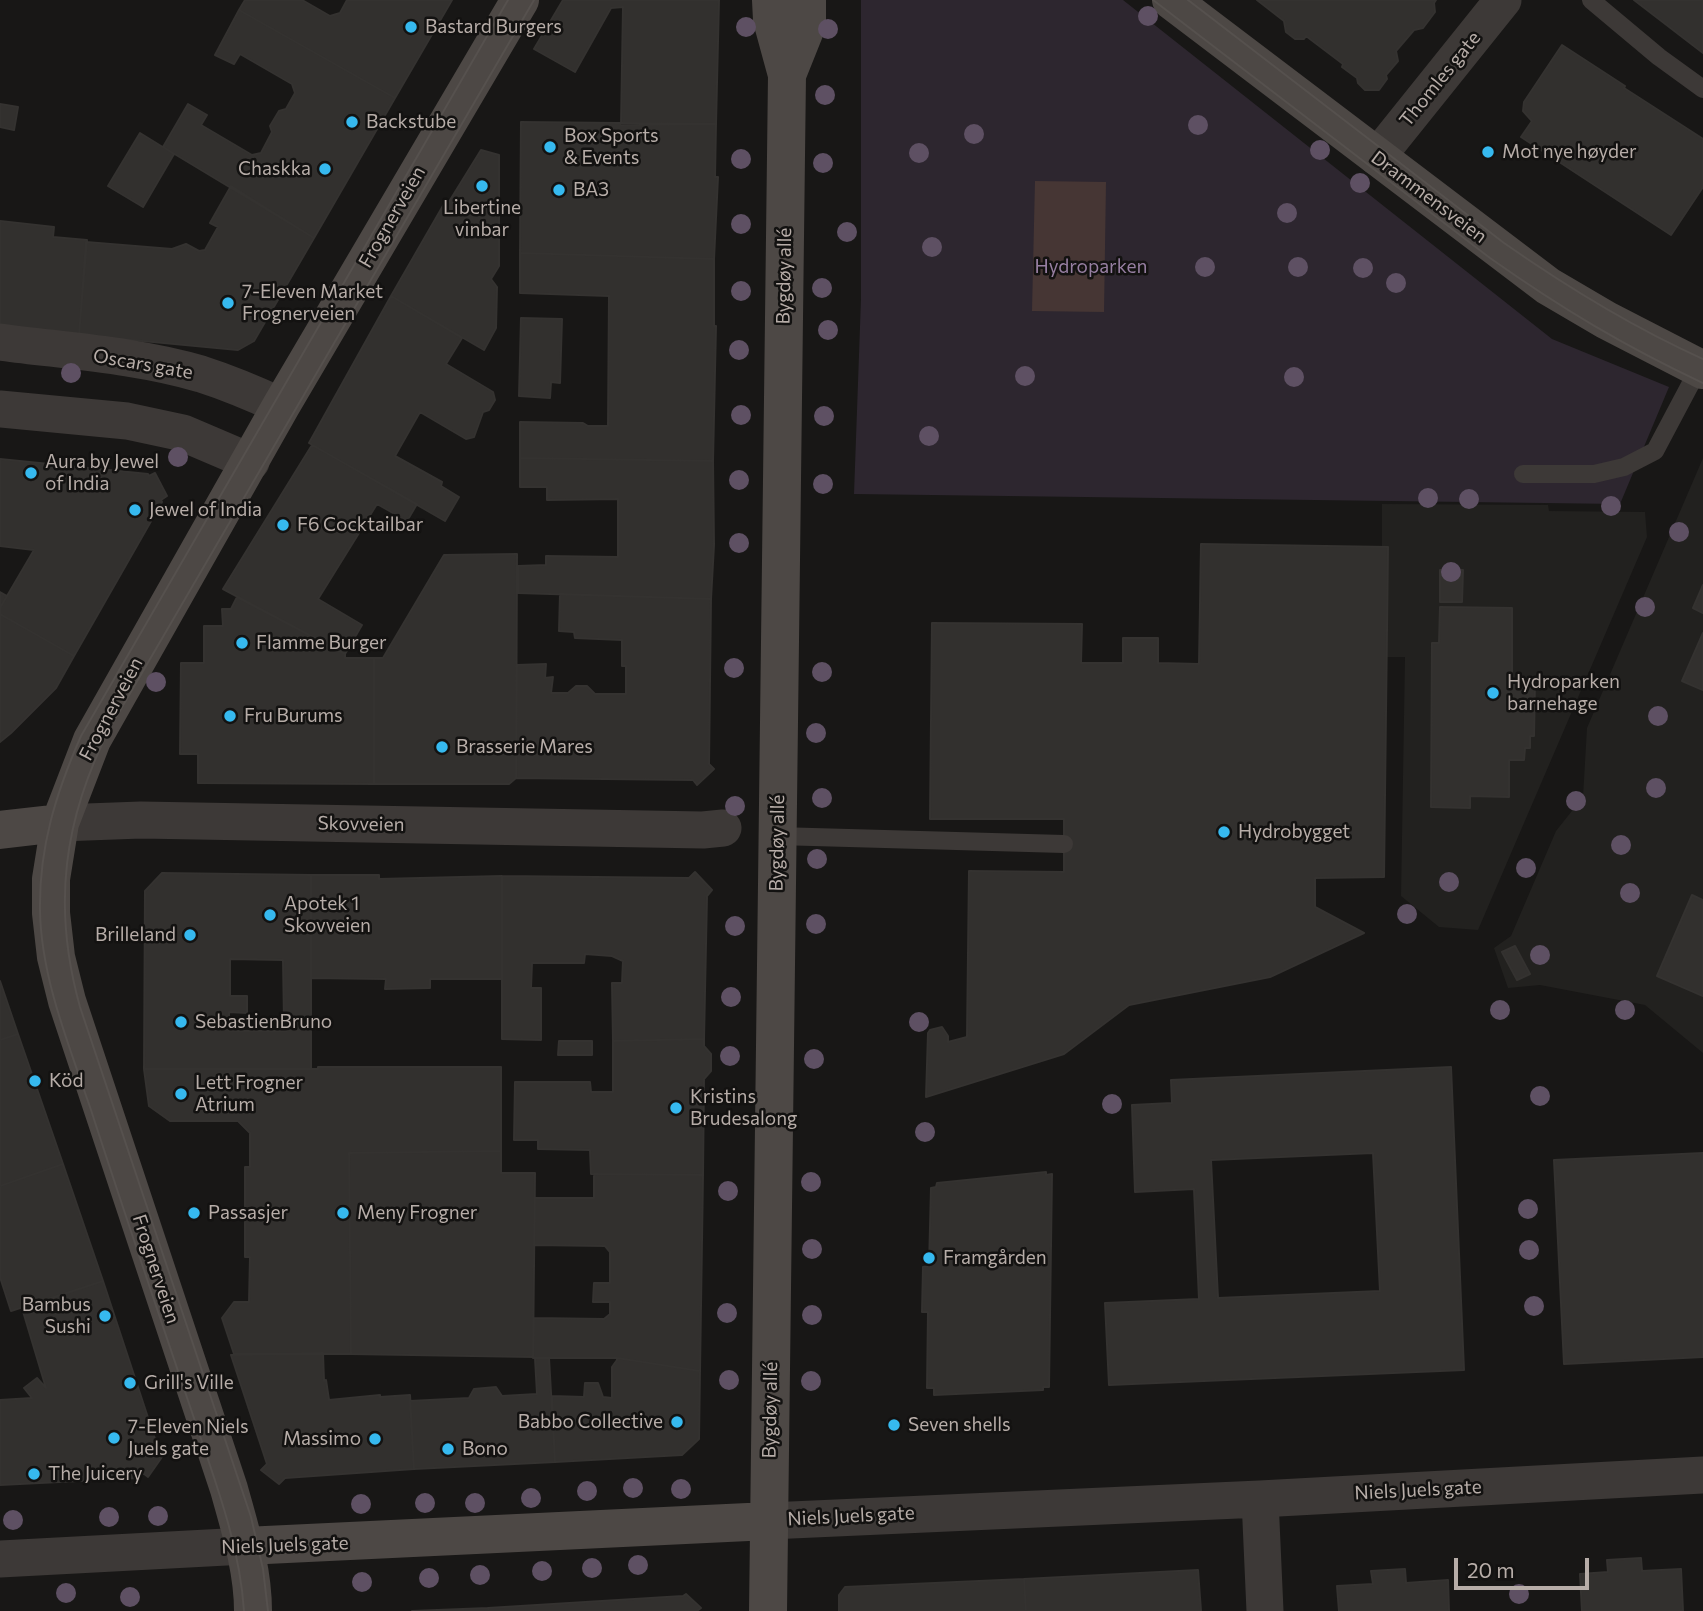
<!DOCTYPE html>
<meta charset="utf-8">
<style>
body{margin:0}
#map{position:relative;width:1703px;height:1611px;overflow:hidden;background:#181716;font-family:Commissioner,sans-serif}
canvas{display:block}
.scale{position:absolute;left:1454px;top:1558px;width:135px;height:32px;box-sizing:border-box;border:4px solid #b7ada8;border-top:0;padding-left:9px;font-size:21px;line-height:24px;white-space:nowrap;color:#b7ada8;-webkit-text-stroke:5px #131211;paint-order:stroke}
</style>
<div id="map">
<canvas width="1703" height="1611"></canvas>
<div class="scale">20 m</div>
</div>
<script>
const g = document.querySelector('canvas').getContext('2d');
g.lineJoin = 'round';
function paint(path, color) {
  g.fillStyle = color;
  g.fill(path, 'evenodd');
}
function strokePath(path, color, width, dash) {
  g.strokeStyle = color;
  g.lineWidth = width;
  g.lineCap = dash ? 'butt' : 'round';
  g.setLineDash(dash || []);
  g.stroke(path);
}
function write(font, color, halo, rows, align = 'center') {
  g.font = font + ' Commissioner,sans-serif';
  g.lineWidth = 5;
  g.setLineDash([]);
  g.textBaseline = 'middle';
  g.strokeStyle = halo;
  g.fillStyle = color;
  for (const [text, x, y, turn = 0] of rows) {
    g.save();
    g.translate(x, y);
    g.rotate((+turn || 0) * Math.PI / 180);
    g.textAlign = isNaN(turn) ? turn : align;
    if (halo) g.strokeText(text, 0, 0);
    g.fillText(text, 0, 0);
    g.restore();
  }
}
const built = new Path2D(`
 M 1703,458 L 1703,1053 L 1645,1005 L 1540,985 L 1508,988 L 1494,948 L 1511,936 L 1556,831 L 1583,797 L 1587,728 Z
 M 1382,504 L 1548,505 L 1549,511 L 1645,512 L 1647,537 L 1478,930 L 1439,927 L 1401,896 L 1405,657 L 1386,657 L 1387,547 L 1382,547 Z`);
const green = new Path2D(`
 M 861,0 L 1123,0 L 1552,339 L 1669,387 L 1620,504 L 854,494 L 861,299 Z`);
const water = new Path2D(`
 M 1035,181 L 1106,182 L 1104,312 L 1032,311 Z`);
const building = new Path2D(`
 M 245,0 L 302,0 L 330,16 L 340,13 L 347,0 L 452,0 L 395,98 L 239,10 Z
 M 563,0 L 719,0 L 716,124 L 621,125 L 623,7 L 611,8 L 575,72 L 534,49 Z
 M 1257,0 L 1436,0 L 1434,3 L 1435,12 L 1423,28 L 1414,30 L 1396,51 L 1398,61 L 1386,75 L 1387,79 L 1379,90 L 1365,90 L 1358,83 L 1357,78 L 1342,67 L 1343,64 L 1306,36 L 1304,39 L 1295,39 L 1286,32 L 1284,21 Z
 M 1634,0 L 1703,0 L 1703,53 Z
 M 239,10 L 395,98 L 314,238 L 163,147 L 188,104 L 207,115 L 201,125 L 252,155 L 261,153 L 272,132 L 270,126 L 279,111 L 286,109 L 295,93 L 292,84 L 240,54 L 234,64 L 215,55 Z
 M 1562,45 L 1625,86 L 1624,88 L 1703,139 L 1703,187 L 1671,235 L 1521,137 L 1532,121 L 1523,111 L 1524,102 Z
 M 0,104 L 18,107 L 14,130 L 0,127 Z
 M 521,122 L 716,124 L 715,177 L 718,177 L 714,259 L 520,253 Z
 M 140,133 L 174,154 L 143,207 L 108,186 Z
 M 481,150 L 499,155 L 499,266 L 491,279 L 497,287 L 496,328 L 484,350 L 391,296 L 444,204 L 447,205 Z
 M 231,186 L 314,238 L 254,341 L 238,350 L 79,335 L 86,242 L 172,249 L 186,244 L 199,251 L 205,250 L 218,227 L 210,223 Z
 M 0,221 L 54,227 L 53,237 L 87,240 L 79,335 L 0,328 Z
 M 520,253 L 714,259 L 714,326 L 716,326 L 713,461 L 520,458 L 520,422 L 583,423 L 588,426 L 608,426 L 609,296 L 520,293 Z
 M 391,296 L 462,338 L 446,364 L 493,392 L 495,400 L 489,410 L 483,412 L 474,437 L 466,439 L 420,412 L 395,456 L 442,482 L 441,486 L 459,497 L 445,521 L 309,443 Z
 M 521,318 L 562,319 L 560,383 L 551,382 L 550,398 L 519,396 Z
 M 312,445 L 417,504 L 407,521 L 377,504 L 318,599 L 362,625 L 345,654 L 223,589 Z
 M 520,458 L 713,461 L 714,545 L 711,599 L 518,593 L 518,566 L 546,565 L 546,556 L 618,557 L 618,499 L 547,500 L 547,487 L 520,487 Z
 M 0,459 L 148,474 L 149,476 L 155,473 L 167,496 L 161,500 L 162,502 L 74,656 L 0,614 L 0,608 L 34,550 L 0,546 Z
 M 1201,544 L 1388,547 L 1384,877 L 1315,878 L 1315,907 L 1364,933 L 1270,977 L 1129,1005 L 1064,1054 L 926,1097 L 928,1033 L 930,1030 L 942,1027 L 948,1036 L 948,1042 L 967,1037 L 969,871 L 1064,872 L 1064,819 L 930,819 L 932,623 L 1082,624 L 1081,663 L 1123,663 L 1123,638 L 1158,638 L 1158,663 L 1199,664 Z
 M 517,554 L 516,778 L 509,784 L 374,784 L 374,658 L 383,658 L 444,555 Z
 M 1440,570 L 1463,570 L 1462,602 L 1440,602 Z
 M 1703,585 L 1703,613 L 1693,608 Z
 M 0,592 L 7,596 L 0,608 Z
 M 560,594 L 711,599 L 709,764 L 714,769 L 697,785 L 693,780 L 516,778 L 517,665 L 546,664 L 545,678 L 553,677 L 551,693 L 568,693 L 576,686 L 587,686 L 595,694 L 626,694 L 626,666 L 622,666 L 622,640 L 575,638 L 574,632 L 559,631 Z
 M 237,597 L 345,654 L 345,658 L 374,658 L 374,784 L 198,783 L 198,754 L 180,754 L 181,663 L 204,663 L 204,626 L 223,626 L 222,609 L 231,609 Z
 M 1440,607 L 1512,608 L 1512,680 L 1535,680 L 1534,736 L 1530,736 L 1530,748 L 1525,748 L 1524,760 L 1509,760 L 1509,797 L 1470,796 L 1470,808 L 1431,807 L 1432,643 L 1439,643 Z
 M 0,614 L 74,656 L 56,688 L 11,733 L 0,742 Z
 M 1703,633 L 1703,690 L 1682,681 Z
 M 695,872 L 712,890 L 707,896 L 704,1039 L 613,1041 L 612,983 L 622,983 L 623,961 L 612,956 L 585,954 L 584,963 L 532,963 L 531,988 L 541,988 L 541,1040 L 502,1039 L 502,876 L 689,878 Z
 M 162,873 L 311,875 L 311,1069 L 144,1069 L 145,891 ZM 230,959 L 283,960 L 284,1021 L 287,1021 L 287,1031 L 229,1031 L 229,1012 L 247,1013 L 247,996 L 230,996 Z
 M 311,875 L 379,875 L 379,879 L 502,876 L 502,979 L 430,979 L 430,988 L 385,989 L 386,979 L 311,978 Z
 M 1692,895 L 1703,900 L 1703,996 L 1657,976 Z
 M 1515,946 L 1530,974 L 1517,980 L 1502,952 Z
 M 0,981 L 18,1034 L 0,1040 Z
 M 18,1034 L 63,1164 L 0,1186 L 0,1040 Z
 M 704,1039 L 704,1046 L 711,1054 L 711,1071 L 704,1079 L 703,1175 L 591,1174 L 590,1150 L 538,1149 L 538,1140 L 514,1140 L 515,1082 L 590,1082 L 591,1092 L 613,1092 L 613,1041 Z
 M 559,1041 L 592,1041 L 592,1055 L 558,1055 Z
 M 318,1067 L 501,1067 L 501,1151 L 349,1153 L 351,1354 L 234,1354 L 222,1318 L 234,1302 L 249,1302 L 250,1257 L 245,1257 L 245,1167 L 250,1167 L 250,1133 L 238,1121 L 170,1121 L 149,1106 L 144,1069 L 318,1069 Z
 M 1451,1067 L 1464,1370 L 1109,1385 L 1105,1303 L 1199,1299 L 1194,1189 L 1135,1192 L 1132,1105 L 1172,1103 L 1171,1080 ZM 1373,1153 L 1380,1291 L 1218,1298 L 1211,1160 Z
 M 501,1151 L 501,1173 L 535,1173 L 533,1357 L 351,1354 L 349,1153 Z
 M 1703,1153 L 1703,1357 L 1564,1364 L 1554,1160 Z
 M 63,1164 L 103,1281 L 11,1311 L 0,1277 L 0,1186 Z
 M 1046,1172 L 1046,1175 L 1052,1174 L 1049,1387 L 1043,1387 L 1043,1390 L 934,1395 L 934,1388 L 927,1388 L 928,1312 L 922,1312 L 923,1267 L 929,1266 L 931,1188 L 936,1187 L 937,1183 Z
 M 594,1174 L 703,1175 L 700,1371 L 617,1358 L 533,1358 L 534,1318 L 604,1319 L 610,1314 L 610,1302 L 593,1302 L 594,1283 L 610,1283 L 610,1252 L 605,1246 L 534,1245 L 535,1198 L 594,1198 Z
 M 103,1281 L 158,1448 L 155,1452 L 162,1457 L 148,1477 L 143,1473 L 139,1478 L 0,1485 L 0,1400 L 32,1398 L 24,1388 L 37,1378 L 46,1388 L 22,1308 Z
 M 323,1353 L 324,1381 L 326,1380 L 329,1400 L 380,1395 L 380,1397 L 410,1395 L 414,1469 L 285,1478 L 279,1484 L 261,1470 L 267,1464 L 231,1355 Z
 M 535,1358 L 549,1358 L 555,1462 L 414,1469 L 410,1401 L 469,1398 L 474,1389 L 496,1387 L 502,1396 L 537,1394 Z
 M 617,1358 L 700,1371 L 699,1439 L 682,1455 L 555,1462 L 552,1396 L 584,1397 L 585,1383 L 598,1383 L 603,1397 L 612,1398 L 612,1367 L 617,1360 Z
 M 1641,1558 L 1642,1571 L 1681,1569 L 1683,1611 L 1582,1611 L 1580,1574 L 1608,1572 L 1607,1560 Z
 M 1405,1569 L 1406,1583 L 1448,1580 L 1449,1611 L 1339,1611 L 1337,1586 L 1373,1584 L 1371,1571 Z
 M 1198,1570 L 1201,1611 L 1026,1611 L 1024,1579 Z
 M 1024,1579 L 1026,1611 L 839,1611 L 839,1595 L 845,1587 Z
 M 686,1594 L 701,1608 L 697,1611 L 489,1611 L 488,1608 L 683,1596 Z
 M 488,1608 L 489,1611 L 412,1611 Z`);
const lane = new Path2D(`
 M 1591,0 L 1659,57 L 1703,89
 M 1523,474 L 1594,474 L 1624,467 L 1655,451 L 1699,368
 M 777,836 L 1064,844`);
const street = new Path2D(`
 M 1377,157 L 1503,0
 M 0,342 C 67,351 137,355 201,374 C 229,383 255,394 281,406
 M 0,409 L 127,421 L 183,433 L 251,462
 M 60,823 L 141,820 L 703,830 L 723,828
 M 1260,1499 L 1265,1611
 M 769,1521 L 1260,1499 L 1703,1475
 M 0,1559 L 245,1546`);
const secondary = new Path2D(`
 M 1171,0 L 1548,286 L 1606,320 L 1703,370
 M 787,75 L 807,25 L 807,0
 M 0,830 L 60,823
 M 245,1546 L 769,1521
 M 253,1611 C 253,1569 240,1529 229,1489 L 67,1001 L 56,957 L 51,913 L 51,879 L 60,823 L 92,740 L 281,406 L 520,0
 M 768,1611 L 787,75 L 772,20 L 771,0`);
const tram = new Path2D(`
 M 1153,0 L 1490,258 C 1561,308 1624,346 1703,383
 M 1188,0 L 1504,243 C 1567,287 1632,327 1703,359
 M 244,1611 C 240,1548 217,1486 197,1427 C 161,1321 125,1215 91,1110 C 69,1045 41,978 40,910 C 39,847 56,793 81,736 L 508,0
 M 268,1611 L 263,1569 L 251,1517 L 80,1007 C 52,907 63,819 111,726 L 534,0`);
const trees = [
 [1148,16],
 [746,27],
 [828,29],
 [825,95],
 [1198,125],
 [974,134],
 [1320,150],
 [919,153],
 [741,159],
 [823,163],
 [1360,183],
 [1287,213],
 [741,224],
 [847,232],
 [932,247],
 [1205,267],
 [1298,267],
 [1363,268],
 [1396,283],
 [822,288],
 [741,291],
 [828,330],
 [739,350],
 [71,373],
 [1025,376],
 [1294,377],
 [741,415],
 [824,416],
 [929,436],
 [178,457],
 [739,480],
 [823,484],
 [1428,498],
 [1469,499],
 [1611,506],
 [1679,532],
 [739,543],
 [1451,572],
 [1645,607],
 [734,668],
 [822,672],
 [156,682],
 [1658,716],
 [816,733],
 [1656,788],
 [822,798],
 [1576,801],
 [735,806],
 [1621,845],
 [817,859],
 [1526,868],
 [1449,882],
 [1630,893],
 [1407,914],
 [816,924],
 [735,926],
 [1540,955],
 [731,997],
 [1500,1010],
 [1625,1010],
 [919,1022],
 [730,1056],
 [814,1059],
 [1540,1096],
 [1112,1104],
 [925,1132],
 [811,1182],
 [728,1191],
 [1528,1209],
 [812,1249],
 [1529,1250],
 [1534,1306],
 [727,1313],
 [812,1315],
 [729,1380],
 [811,1381],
 [633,1488],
 [681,1489],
 [587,1491],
 [531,1498],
 [425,1503],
 [475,1503],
 [361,1504],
 [158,1516],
 [109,1517],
 [13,1520],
 [638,1565],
 [592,1568],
 [542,1571],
 [480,1575],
 [429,1578],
 [362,1582],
 [66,1593],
 [1519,1594],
 [130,1597]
];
const markers = [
 [411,27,7,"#36b9ef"],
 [352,122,7,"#36b9ef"],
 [550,147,7,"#36b9ef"],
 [1488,152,7,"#36b9ef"],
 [325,169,7,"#36b9ef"],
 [482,186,7,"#36b9ef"],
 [559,190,7,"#36b9ef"],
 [228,303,7,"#36b9ef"],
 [31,473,7,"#36b9ef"],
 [135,510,7,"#36b9ef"],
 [283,525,7,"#36b9ef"],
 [242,643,7,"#36b9ef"],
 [1493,693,7,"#36b9ef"],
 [230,716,7,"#36b9ef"],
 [442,747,7,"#36b9ef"],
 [1224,832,7,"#36b9ef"],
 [270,915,7,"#36b9ef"],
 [190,935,7,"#36b9ef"],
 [181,1022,7,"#36b9ef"],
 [35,1081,7,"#36b9ef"],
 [181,1094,7,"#36b9ef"],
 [676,1108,7,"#36b9ef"],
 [194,1213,7,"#36b9ef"],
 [343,1213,7,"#36b9ef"],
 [929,1258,7,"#36b9ef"],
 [105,1316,7,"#36b9ef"],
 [130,1383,7,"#36b9ef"],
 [677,1422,7,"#36b9ef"],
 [894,1425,7,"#36b9ef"],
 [114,1438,7,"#36b9ef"],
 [375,1439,7,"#36b9ef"],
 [448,1449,7,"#36b9ef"],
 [34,1474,7,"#36b9ef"]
];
const poiNames = [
 ["Bastard Burgers",425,27],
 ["Backstube",366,122],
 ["Box Sports",564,136],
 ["& Events",564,158],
 ["Mot nye høyder",1502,152],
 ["Chaskka",311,169,"right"],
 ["BA3",573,190],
 ["Libertine",482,208,"center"],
 ["vinbar",482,230,"center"],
 ["7-Eleven Market",242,292],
 ["Frognerveien",242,314],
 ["Aura by Jewel",45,462],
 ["of India",45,484],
 ["Jewel of India",149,510],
 ["F6 Cocktailbar",297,525],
 ["Flamme Burger",256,643],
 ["Hydroparken",1507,682],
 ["barnehage",1507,704],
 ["Fru Burums",244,716],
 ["Brasserie Mares",456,747],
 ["Hydrobygget",1238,832],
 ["Apotek 1",284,904],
 ["Skovveien",284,926],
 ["Brilleland",176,935,"right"],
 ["SebastienBruno",195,1022],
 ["Köd",49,1081],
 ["Lett Frogner",195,1083],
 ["Atrium",195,1105],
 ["Kristins",690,1097],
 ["Brudesalong",690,1119],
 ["Passasjer",208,1213],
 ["Meny Frogner",357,1213],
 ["Framgården",943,1258],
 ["Bambus",91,1305,"right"],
 ["Sushi",91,1327,"right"],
 ["Grill's Ville",144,1383],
 ["Babbo Collective",663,1422,"right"],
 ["Seven shells",908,1425],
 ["7-Eleven Niels",128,1427],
 ["Juels gate",128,1449],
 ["Massimo",361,1439,"right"],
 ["Bono",462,1449],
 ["The Juicery",48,1474]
];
const streetNames = [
 ["Thomles gate",1440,79,-51],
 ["Drammensveien",1429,197,37],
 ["Frognerveien",392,217,-60],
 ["Bygdøy allé",784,276,-89],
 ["Oscars gate",143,364,10],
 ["Frognerveien",111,709,-62],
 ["Skovveien",361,824,1],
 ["Bygdøy allé",777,843,-89],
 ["Frognerveien",156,1269,72],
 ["Bygdøy allé",770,1410,-89],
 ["Niels Juels gate",1418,1490,-3],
 ["Niels Juels gate",851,1516,-3],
 ["Niels Juels gate",285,1545,-2]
];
const parkNames = [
 ["Hydroparken",1091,267]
];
paint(built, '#22211f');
paint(green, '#2d262f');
paint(water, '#463634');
paint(building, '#32302e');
strokePath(building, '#343230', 2);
strokePath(lane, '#3d3937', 18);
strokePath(street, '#3d3937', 37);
strokePath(secondary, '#4d4845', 38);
strokePath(tram, '#56514e', 2);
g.fillStyle = '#5e5063';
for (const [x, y] of trees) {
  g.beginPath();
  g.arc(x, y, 10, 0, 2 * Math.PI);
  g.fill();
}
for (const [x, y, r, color] of markers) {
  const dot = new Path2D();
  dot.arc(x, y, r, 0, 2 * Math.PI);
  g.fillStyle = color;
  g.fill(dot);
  strokePath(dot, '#131211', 2.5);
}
write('19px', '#b7ada8', '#131211', poiNames, 'left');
write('19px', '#b7ada8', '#131211', streetNames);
write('19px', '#977fa2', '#131211', parkNames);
</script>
